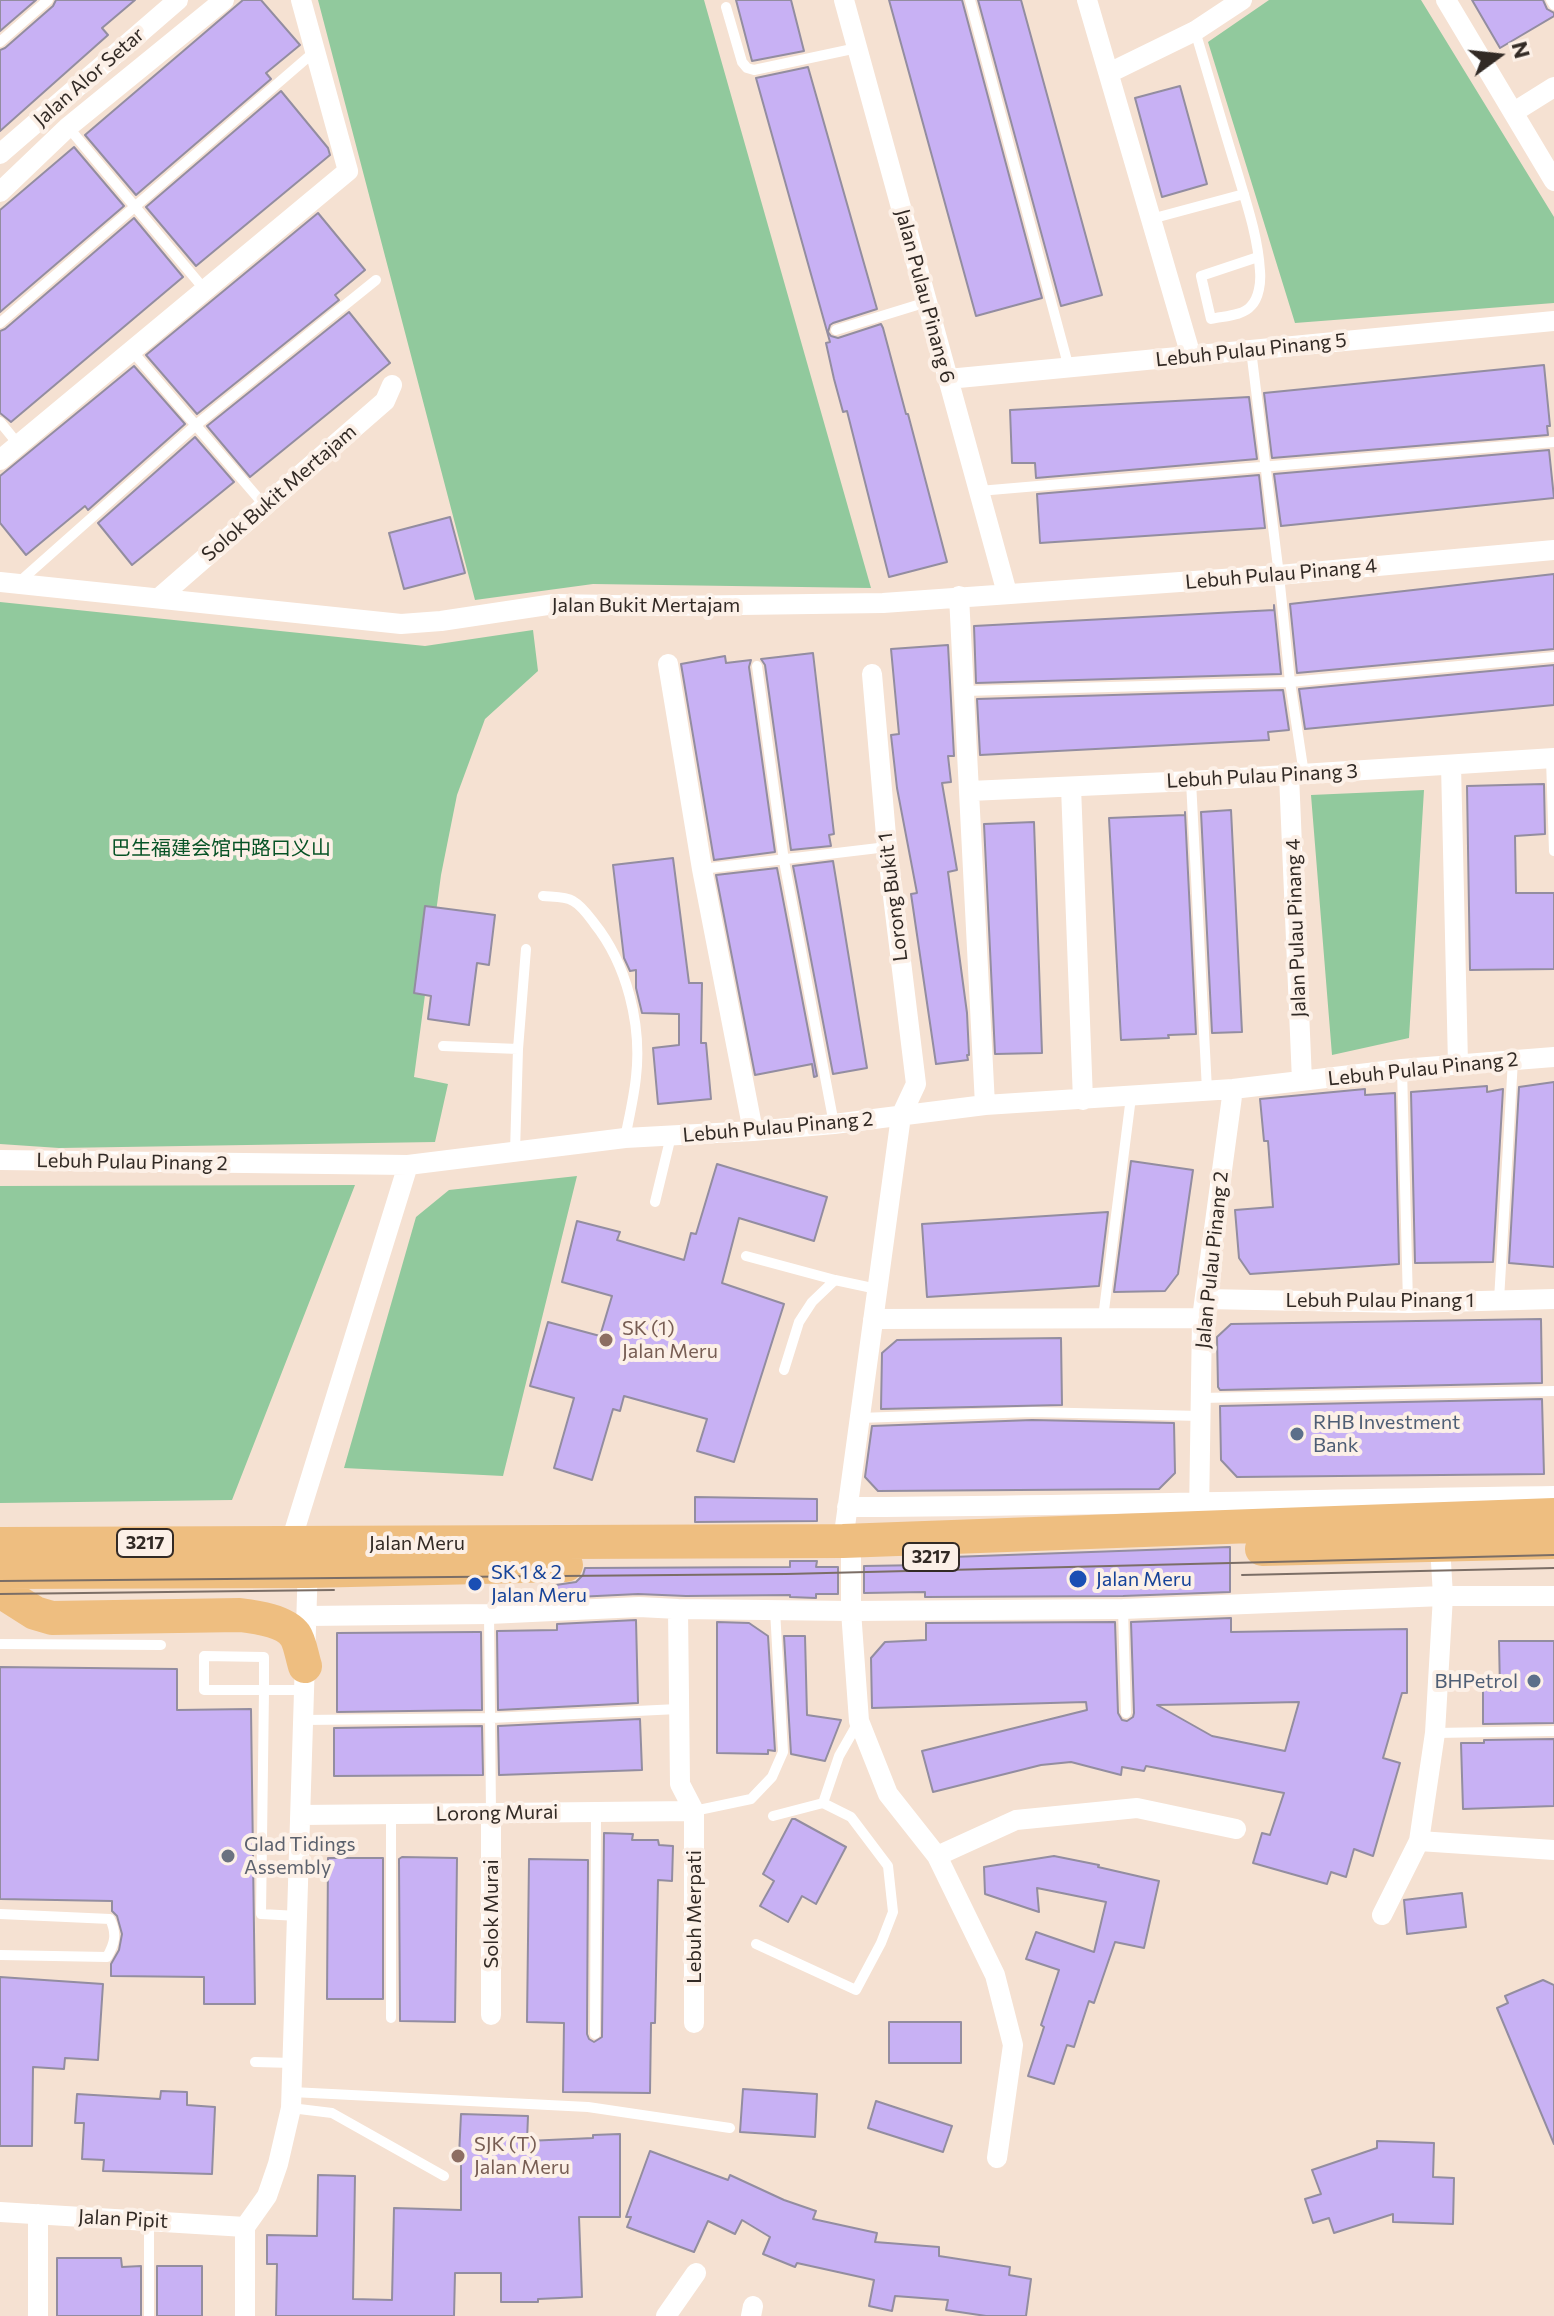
<!DOCTYPE html>
<meta charset="utf-8">
<style>
body{margin:0}
#map{position:relative;width:1554px;height:2316px;overflow:hidden;background:#f5e1d2;font-family:Commissioner,sans-serif}
canvas{display:block}
.north{position:absolute;left:1458px;top:16px;width:80px;height:80px;-webkit-text-stroke:6px #fcf0e7;paint-order:stroke;rotate:75deg;font-size:22px;font-weight:700;line-height:32px;text-align:center;color:#322a25}
.north::after{content:'';display:block;margin:auto;width:28px;height:36px;background:#322a25;clip-path:polygon(50% 0,100% 100%,50% 72%,0 100%)}
</style>
<div id="map">
<canvas width="1554" height="2316"></canvas>
<div class="north">N</div>
</div>
<script>
const g = document.querySelector('canvas').getContext('2d');
g.lineJoin = 'round';
function paint(path, color) {
  g.fillStyle = color;
  g.fill(path, 'evenodd');
}
function strokePath(path, color, width, dash) {
  g.strokeStyle = color;
  g.lineWidth = width;
  g.lineCap = dash ? 'butt' : 'round';
  g.setLineDash(dash || []);
  g.stroke(path);
}
function write(font, color, halo, rows, align = 'center') {
  g.font = font + ' Commissioner,"Noto Sans SC",sans-serif';
  g.lineWidth = 8;
  g.setLineDash([]);
  g.textBaseline = 'middle';
  g.strokeStyle = halo;
  g.fillStyle = color;
  for (const [text, x, y, turn = 0] of rows) {
    g.save();
    g.translate(x, y);
    g.rotate((+turn || 0) * Math.PI / 180);
    g.textAlign = isNaN(turn) ? turn : align;
    if (halo) g.strokeText(text, 0, 0);
    g.fillText(text, 0, 0);
    g.restore();
  }
}
const green = new Path2D(`
 M 318,0 L 704,0 L 871,588 L 593,584 L 475,600 Z
 M 1269,0 L 1421,0 L 1554,217 L 1554,303 L 1295,323 L 1208,42 Z
 M 0,602 L 425,646 L 533,630 L 538,671 L 485,719 L 457,795 L 441,875 L 414,1077 L 448,1084 L 435,1142 L 59,1148 L 0,1144 Z
 M 1424,790 L 1409,1038 L 1332,1055 L 1311,795 Z
 M 577,1176 L 503,1476 L 344,1468 L 416,1217 L 449,1190 Z
 M 355,1185 L 232,1500 L 0,1503 L 0,1186 Z`);
const building = new Path2D(`
 M 0,0 L 36,0 L 0,31 Z
 M 56,0 L 135,0 L 102,28 L 108,35 L 0,131 L 0,50 L 5,48 L 53,6 Z
 M 243,0 L 261,0 L 300,45 L 266,73 L 271,79 L 136,195 L 85,135 Z
 M 736,0 L 791,0 L 804,51 L 752,61 Z
 M 889,0 L 962,0 L 1042,298 L 976,316 Z
 M 978,0 L 1021,0 L 1102,295 L 1061,306 Z
 M 1472,0 L 1543,0 L 1547,9 L 1554,13 L 1554,16 L 1500,48 Z
 M 808,67 L 877,309 L 833,323 L 830,325 L 828,332 L 831,336 L 838,338 L 881,324 L 883,328 L 906,414 L 908,414 L 947,562 L 889,577 L 847,411 L 843,412 L 834,379 L 826,343 L 830,342 L 756,78 Z
 M 1180,86 L 1207,184 L 1162,197 L 1135,98 Z
 M 281,91 L 328,148 L 330,155 L 196,266 L 146,207 Z
 M 74,147 L 124,206 L 0,312 L 0,210 Z
 M 318,213 L 365,270 L 335,295 L 339,300 L 197,414 L 146,355 Z
 M 134,218 L 183,277 L 11,422 L 0,413 L 0,331 L 5,329 Z
 M 349,312 L 390,363 L 250,477 L 207,426 Z
 M 1544,365 L 1550,426 L 1547,426 L 1548,435 L 1272,458 L 1264,393 Z
 M 134,366 L 185,424 L 88,510 L 85,506 L 26,555 L 0,523 L 0,476 Z
 M 1249,397 L 1257,459 L 1036,478 L 1035,463 L 1012,463 L 1010,410 Z
 M 195,437 L 234,482 L 132,565 L 98,523 Z
 M 1549,450 L 1554,498 L 1281,526 L 1274,474 Z
 M 1259,475 L 1265,528 L 1040,543 L 1037,494 Z
 M 450,517 L 465,573 L 404,589 L 389,533 Z
 M 1554,574 L 1554,649 L 1297,673 L 1290,604 Z
 M 1274,605 L 1281,674 L 976,683 L 974,626 L 1274,610 Z
 M 948,645 L 954,756 L 948,756 L 951,782 L 942,783 L 957,870 L 948,872 L 967,1013 L 969,1055 L 967,1055 L 968,1060 L 936,1064 L 911,894 L 917,893 L 897,788 L 891,735 L 899,734 L 891,649 Z
 M 813,653 L 834,834 L 829,835 L 831,846 L 791,850 L 765,665 L 761,659 Z
 M 725,656 L 726,663 L 751,660 L 749,667 L 775,852 L 714,860 L 681,664 Z
 M 1554,665 L 1554,705 L 1305,729 L 1299,689 Z
 M 1283,690 L 1289,730 L 1268,732 L 1269,740 L 980,755 L 977,699 Z
 M 1544,784 L 1545,834 L 1515,836 L 1516,893 L 1554,893 L 1554,969 L 1470,970 L 1467,786 Z
 M 1231,810 L 1242,1032 L 1212,1033 L 1201,812 Z
 M 1185,812 L 1196,1034 L 1168,1035 L 1169,1038 L 1121,1040 L 1109,818 L 1185,815 Z
 M 1034,822 L 1042,1053 L 995,1054 L 984,824 Z
 M 673,858 L 689,983 L 702,983 L 701,1043 L 706,1043 L 711,1099 L 658,1104 L 653,1048 L 679,1045 L 679,1014 L 642,1013 L 636,988 L 636,970 L 630,971 L 624,958 L 613,865 Z
 M 833,861 L 867,1068 L 833,1074 L 793,866 Z
 M 777,868 L 817,1076 L 814,1077 L 812,1064 L 755,1075 L 716,875 Z
 M 425,906 L 495,915 L 489,965 L 477,963 L 469,1025 L 428,1019 L 431,996 L 414,993 Z
 M 1554,1082 L 1554,1267 L 1509,1263 L 1519,1087 Z
 M 1487,1086 L 1487,1092 L 1503,1089 L 1493,1262 L 1415,1263 L 1411,1092 Z
 M 1365,1089 L 1365,1095 L 1395,1093 L 1399,1264 L 1250,1274 L 1239,1258 L 1235,1210 L 1273,1207 L 1268,1141 L 1264,1141 L 1260,1099 Z
 M 1131,1161 L 1193,1170 L 1178,1274 L 1165,1291 L 1114,1292 Z
 M 717,1164 L 827,1197 L 814,1241 L 739,1218 L 722,1283 L 784,1304 L 734,1462 L 697,1451 L 707,1419 L 624,1396 L 620,1411 L 613,1409 L 592,1480 L 554,1468 L 574,1398 L 530,1386 L 548,1322 L 600,1336 L 612,1296 L 562,1282 L 577,1221 L 620,1232 L 617,1240 L 684,1260 L 691,1233 L 696,1234 Z
 M 1108,1212 L 1099,1286 L 927,1297 L 922,1224 Z
 M 1541,1319 L 1542,1383 L 1220,1390 L 1218,1387 L 1217,1337 L 1231,1324 Z
 M 1061,1338 L 1062,1405 L 881,1409 L 882,1353 L 897,1340 Z
 M 1542,1399 L 1544,1474 L 1237,1477 L 1221,1460 L 1220,1406 Z
 M 1032,1420 L 1174,1423 L 1175,1473 L 1159,1489 L 878,1491 L 865,1477 L 872,1426 Z
 M 695,1497 L 817,1499 L 817,1521 L 695,1522 Z
 M 1230,1547 L 1230,1592 L 1123,1596 L 925,1597 L 925,1592 L 864,1593 L 864,1566 L 924,1565 L 924,1558 Z
 M 790,1561 L 817,1561 L 816,1567 L 838,1567 L 838,1594 L 816,1594 L 816,1598 L 790,1597 L 790,1595 L 686,1596 L 638,1594 L 556,1598 L 556,1585 L 576,1582 L 583,1575 L 585,1568 L 790,1567 Z
 M 1231,1618 L 1231,1632 L 1407,1629 L 1407,1693 L 1402,1693 L 1383,1758 L 1400,1763 L 1373,1856 L 1354,1849 L 1346,1877 L 1331,1872 L 1327,1884 L 1253,1863 L 1262,1833 L 1270,1835 L 1284,1793 L 1213,1779 L 1146,1766 L 1144,1771 L 1122,1767 L 1121,1775 L 1071,1762 L 1041,1765 L 933,1792 L 922,1751 L 1087,1710 L 1086,1702 L 872,1708 L 871,1658 L 885,1642 L 926,1640 L 926,1623 L 1115,1622 L 1118,1713 L 1122,1720 L 1127,1721 L 1133,1717 L 1134,1713 L 1131,1622 ZM 1299,1702 L 1285,1751 L 1212,1736 L 1157,1705 Z
 M 636,1620 L 638,1703 L 498,1710 L 497,1631 L 557,1630 L 557,1624 Z
 M 717,1622 L 749,1623 L 768,1636 L 775,1751 L 768,1750 L 768,1754 L 717,1753 Z
 M 477,1632 L 481,1632 L 482,1710 L 337,1712 L 337,1633 Z
 M 784,1636 L 805,1636 L 807,1715 L 841,1720 L 825,1761 L 791,1754 Z
 M 1499,1641 L 1554,1641 L 1554,1723 L 1483,1724 L 1483,1690 L 1500,1690 Z
 M 0,1667 L 177,1669 L 177,1710 L 251,1709 L 255,2004 L 204,2004 L 204,1977 L 111,1976 L 111,1964 L 119,1950 L 122,1934 L 117,1916 L 112,1911 L 112,1901 L 0,1899 Z
 M 640,1719 L 642,1770 L 499,1775 L 498,1726 Z
 M 482,1726 L 483,1775 L 334,1776 L 334,1728 Z
 M 1554,1739 L 1554,1806 L 1463,1809 L 1461,1743 L 1484,1743 L 1484,1740 Z
 M 792,1819 L 795,1819 L 846,1847 L 816,1904 L 802,1896 L 788,1922 L 760,1906 L 774,1881 L 763,1874 Z
 M 604,1833 L 633,1834 L 632,1840 L 658,1840 L 659,1845 L 673,1846 L 672,1881 L 658,1880 L 655,2023 L 651,2023 L 650,2093 L 563,2092 L 564,2023 L 527,2022 L 529,1859 L 588,1860 L 587,2034 L 589,2039 L 594,2042 L 602,2037 Z
 M 1054,1856 L 1099,1865 L 1098,1867 L 1159,1881 L 1144,1948 L 1115,1942 L 1094,2003 L 1089,2001 L 1074,2047 L 1067,2045 L 1054,2084 L 1028,2076 L 1044,2027 L 1041,2025 L 1059,1970 L 1026,1959 L 1036,1932 L 1094,1952 L 1106,1902 L 1037,1888 L 1039,1912 L 985,1894 L 984,1867 Z
 M 402,1857 L 457,1858 L 455,2022 L 400,2021 L 399,1859 Z
 M 328,1858 L 383,1858 L 383,1999 L 327,1999 Z
 M 1462,1893 L 1466,1927 L 1407,1934 L 1404,1900 Z
 M 0,1977 L 103,1984 L 98,2060 L 65,2058 L 64,2069 L 33,2067 L 32,2146 L 0,2146 Z
 M 1543,1980 L 1554,1985 L 1554,2144 L 1497,2008 L 1508,2003 L 1505,1996 Z
 M 889,2022 L 961,2022 L 961,2063 L 889,2063 Z
 M 743,2089 L 817,2094 L 815,2137 L 740,2132 Z
 M 161,2091 L 187,2092 L 187,2105 L 215,2107 L 212,2174 L 103,2171 L 104,2160 L 82,2159 L 84,2123 L 75,2123 L 77,2094 L 160,2099 Z
 M 876,2101 L 952,2126 L 943,2152 L 868,2128 Z
 M 461,2114 L 528,2116 L 527,2141 L 593,2138 L 593,2135 L 620,2134 L 620,2217 L 579,2217 L 582,2297 L 538,2299 L 538,2302 L 501,2302 L 501,2273 L 455,2273 L 454,2316 L 276,2316 L 277,2264 L 267,2264 L 267,2235 L 317,2236 L 318,2175 L 355,2176 L 353,2299 L 392,2300 L 394,2208 L 461,2210 L 461,2156 L 459,2156 Z
 M 1377,2141 L 1434,2143 L 1433,2177 L 1454,2178 L 1453,2224 L 1393,2222 L 1393,2214 L 1334,2233 L 1329,2218 L 1313,2223 L 1305,2199 L 1321,2194 L 1312,2170 L 1377,2148 Z
 M 650,2151 L 728,2180 L 730,2175 L 784,2200 L 816,2211 L 813,2219 L 877,2233 L 875,2242 L 939,2247 L 939,2256 L 1010,2267 L 1009,2275 L 1031,2279 L 1026,2316 L 986,2316 L 946,2310 L 948,2300 L 895,2296 L 892,2311 L 869,2306 L 874,2280 L 797,2263 L 795,2267 L 763,2254 L 770,2237 L 742,2220 L 735,2234 L 708,2221 L 694,2252 L 627,2227 L 631,2217 L 626,2217 Z
 M 57,2258 L 121,2258 L 122,2267 L 141,2266 L 141,2316 L 57,2316 Z
 M 157,2266 L 202,2266 L 202,2316 L 157,2316 Z`);
const service = new Path2D(`
 M 970,0 L 1069,368
 M 1551,0 L 1554,5
 M 726,7 L 742,62 L 747,68 L 754,70 L 857,48
 M 1195,31 C 1209,77 1222,123 1236,168 C 1246,202 1258,236 1260,271 C 1261,282 1259,298 1251,306 C 1243,316 1223,316 1211,319 L 1201,276 L 1258,257
 M 0,42 L 48,0
 M 68,127 L 205,290
 M 1151,219 L 1244,194
 M 0,323 L 314,52
 M 836,330 L 927,302
 M 1251,350 L 1279,575 L 1290,682 L 1304,774
 M 132,351 L 265,506
 M 0,422 L 18,444
 M 979,491 L 1554,442
 M 18,583 L 196,425 L 376,280
 M 757,666 L 784,861 L 834,1124
 M 965,691 L 1290,682 L 1554,657
 M 1551,759 L 1554,851
 M 1191,781 L 1207,1090
 M 702,869 L 887,847
 M 543,896 C 552,897 565,896 573,901 C 582,906 588,915 594,923 C 627,964 642,1025 636,1077 C 634,1097 629,1118 625,1138
 M 443,1046 L 518,1049
 M 1402,1069 L 1408,1303
 M 515,1152 L 518,1049 L 526,949
 M 655,1202 L 671,1136
 M 746,1256 L 835,1280 L 877,1289
 M 1499,1300 L 1513,1060
 M 1103,1318 L 1131,1097
 M 784,1370 L 799,1322 L 812,1302 L 835,1280
 M 1200,1398 L 1554,1391
 M 859,1418 L 1032,1412 L 1200,1416
 M 1123,1609 L 1126,1713
 M 489,1614 L 491,1813
 M 0,1644 L 161,1645
 M 303,1720 L 491,1718 L 678,1709
 M 1435,1733 L 1554,1731
 M 823,1803 L 839,1756 L 859,1721
 M 694,1811 L 751,1799 L 772,1777 L 783,1752 L 775,1610
 M 0,1914 L 110,1919 C 117,1934 115,1943 107,1957 L 0,1955
 M 298,1916 L 261,1914 L 264,1691 L 264,1657 L 204,1656 L 204,1690 L 303,1690
 M 756,1944 L 856,1990 L 881,1943 L 893,1912 L 888,1866 L 851,1817 L 823,1803 L 773,1816
 M 391,2018 L 391,1815
 M 595,2034 L 596,1812
 M 255,2062 L 293,2063
 M 292,2092 L 588,2107 L 730,2128
 M 291,2108 L 332,2113 L 444,2176
 M 149,2316 L 149,2221`);
const minor = new Path2D(`
 M 844,0 L 1007,593
 M 1087,0 L 1191,356
 M 1446,0 L 1554,181
 M 1109,73 L 1195,31 L 1242,0
 M 1514,112 L 1554,87
 M 0,154 L 178,0
 M 0,192 L 68,127 L 224,0
 M 948,379 L 1554,321
 M 0,460 L 348,171 L 301,0
 M 0,582 L 401,624 L 441,621 L 554,604 L 669,606 L 883,603 L 1279,575 L 1554,550
 M 959,596 L 985,1105
 M 160,597 L 385,401 L 392,385
 M 668,664 L 702,869 L 753,1131
 M 1451,765 L 1458,1064
 M 1289,775 L 1302,1081
 M 1071,787 L 1083,1100
 M 970,791 L 1191,781 L 1554,758
 M 0,1160 L 408,1165 L 625,1138 L 753,1131 L 834,1124 L 985,1105 L 1233,1089 L 1402,1069 L 1554,1057
 M 1205,1299 L 1408,1303 L 1554,1299
 M 873,1319 L 1202,1318
 M 847,1507 C 1083,1506 1318,1499 1554,1496
 M 1199,1515 L 1202,1318 L 1233,1089
 M 843,1541 L 901,1116 L 916,1084 L 887,847 L 872,674
 M 288,1551 L 408,1165
 M 851,1558 L 851,1611 L 859,1721 L 888,1794 L 937,1856 L 995,1975 L 1013,2045 L 997,2158
 M 678,1609 L 680,1784 L 694,1811 L 694,2023
 M 307,1616 L 489,1614 L 639,1607 L 678,1609 L 851,1611 L 1123,1609 L 1443,1596 L 1554,1596
 M 301,1815 L 694,1811
 M 1419,1841 L 1554,1850
 M 937,1856 L 1016,1820 L 1137,1808 L 1236,1829
 M 1382,1915 L 1419,1841 L 1435,1733 L 1443,1596 L 1440,1545
 M 491,2015 L 491,1813
 M 0,2212 L 245,2227
 M 38,2316 L 38,2214
 M 245,2316 L 245,2227 L 267,2196 L 278,2164 L 291,2108 L 308,1563
 M 666,2316 L 696,2273
 M 751,2316 L 753,2306`);
const trunk = new Path2D(`
 M 0,1544 L 843,1541 L 1554,1515
 M 1262,1549 L 1554,1542
 M 0,1572 L 308,1571 L 566,1565
 M 0,1591 L 35,1613 L 52,1618 L 240,1615 C 256,1617 285,1621 295,1635 C 300,1642 302,1657 305,1666`);
const tram = new Path2D(`
 M 1242,1575 L 1554,1568
 M 0,1581 L 786,1574 L 1554,1555
 M 0,1594 L 334,1590`);
const markers = [
 [606,1340,8,"#8d6e63"],
 [1297,1434,8,"#5c6f8a"],
 [1078,1579,10,"#1a4fb4"],
 [475,1584,8,"#1a4fb4"],
 [1534,1681,8,"#5c6f8a"],
 [228,1856,8,"#6b7280"],
 [458,2156,8,"#8d6e63"]
];
const shields = [
 [145,1543,56],
 [931,1557,56]
];
const shieldNames = [
 ["3217",145,1543],
 ["3217",931,1557]
];
const streetNames = [
 ["Jalan Alor Setar",89,77,-41],
 ["Jalan Pulau Pinang 6",925,296,75],
 ["Lebuh Pulau Pinang 5",1251,350,-6],
 ["Solok Bukit Mertajam",279,493,-41],
 ["Lebuh Pulau Pinang 4",1281,574,-5],
 ["Jalan Bukit Mertajam",646,605],
 ["Lebuh Pulau Pinang 3",1262,776,-3],
 ["Lorong Bukit 1",893,897,-97],
 ["Jalan Pulau Pinang 4",1296,928,-92],
 ["Lebuh Pulau Pinang 2",1423,1069,-6],
 ["Lebuh Pulau Pinang 2",778,1127,-5],
 ["Lebuh Pulau Pinang 2",132,1162,1],
 ["Jalan Pulau Pinang 2",1212,1260,-84],
 ["Lebuh Pulau Pinang 1",1380,1300],
 ["Jalan Meru",417,1543],
 ["Lorong Murai",497,1813,-1],
 ["Solok Murai",491,1914,-90],
 ["Lebuh Merpati",694,1917,-90],
 ["Jalan Pipit",123,2219,3]
];
const parkNames = [
 ["巴生福建会馆中路口义山",221,848]
];
const educationNames = [
 ["SK (1)",622,1328],
 ["Jalan Meru",622,1351],
 ["SJK (T)",474,2144],
 ["Jalan Meru",474,2167]
];
const serviceNames = [
 ["RHB Investment",1313,1422],
 ["Bank",1313,1445],
 ["BHPetrol",1518,1681,"right"]
];
const transitNames = [
 ["SK 1 & 2",491,1572],
 ["Jalan Meru",491,1595],
 ["Jalan Meru",1096,1579]
];
const worshipNames = [
 ["Glad Tidings",244,1844],
 ["Assembly",244,1867]
];
paint(green, '#91c99d');
paint(building, '#c8b1f4');
strokePath(building, '#938da0', 2);
strokePath(service, '#fff', 10);
strokePath(minor, '#fff', 20);
strokePath(trunk, '#eebe80', 34);
strokePath(tram, '#7b6e66', 2);
for (const [x, y, r, color] of markers) {
  const dot = new Path2D();
  dot.arc(x, y, r, 0, 2 * Math.PI);
  g.fillStyle = color;
  g.fill(dot);
  strokePath(dot, '#fcf0e7', 3);
}
for (const [x, y, w] of shields) {
  const box = new Path2D();
  box.roundRect(x - w / 2, y - 14, w, 28, 6);
  g.fillStyle = '#fcf0e7';
  g.fill(box);
  strokePath(box, '#322a25', 2);
}
write('bold 18px', '#322a25', null, shieldNames);
write('20px', '#322a25', '#fcf0e7', streetNames);
write('20px', '#075326', '#fcf0e7', parkNames);
write('20px', '#785e54', '#fcf0e7', educationNames, 'left');
write('20px', '#4e5e75', '#fcf0e7', serviceNames, 'left');
write('20px', '#164399', '#fcf0e7', transitNames, 'left');
write('20px', '#5b616d', '#fcf0e7', worshipNames, 'left');
</script>
